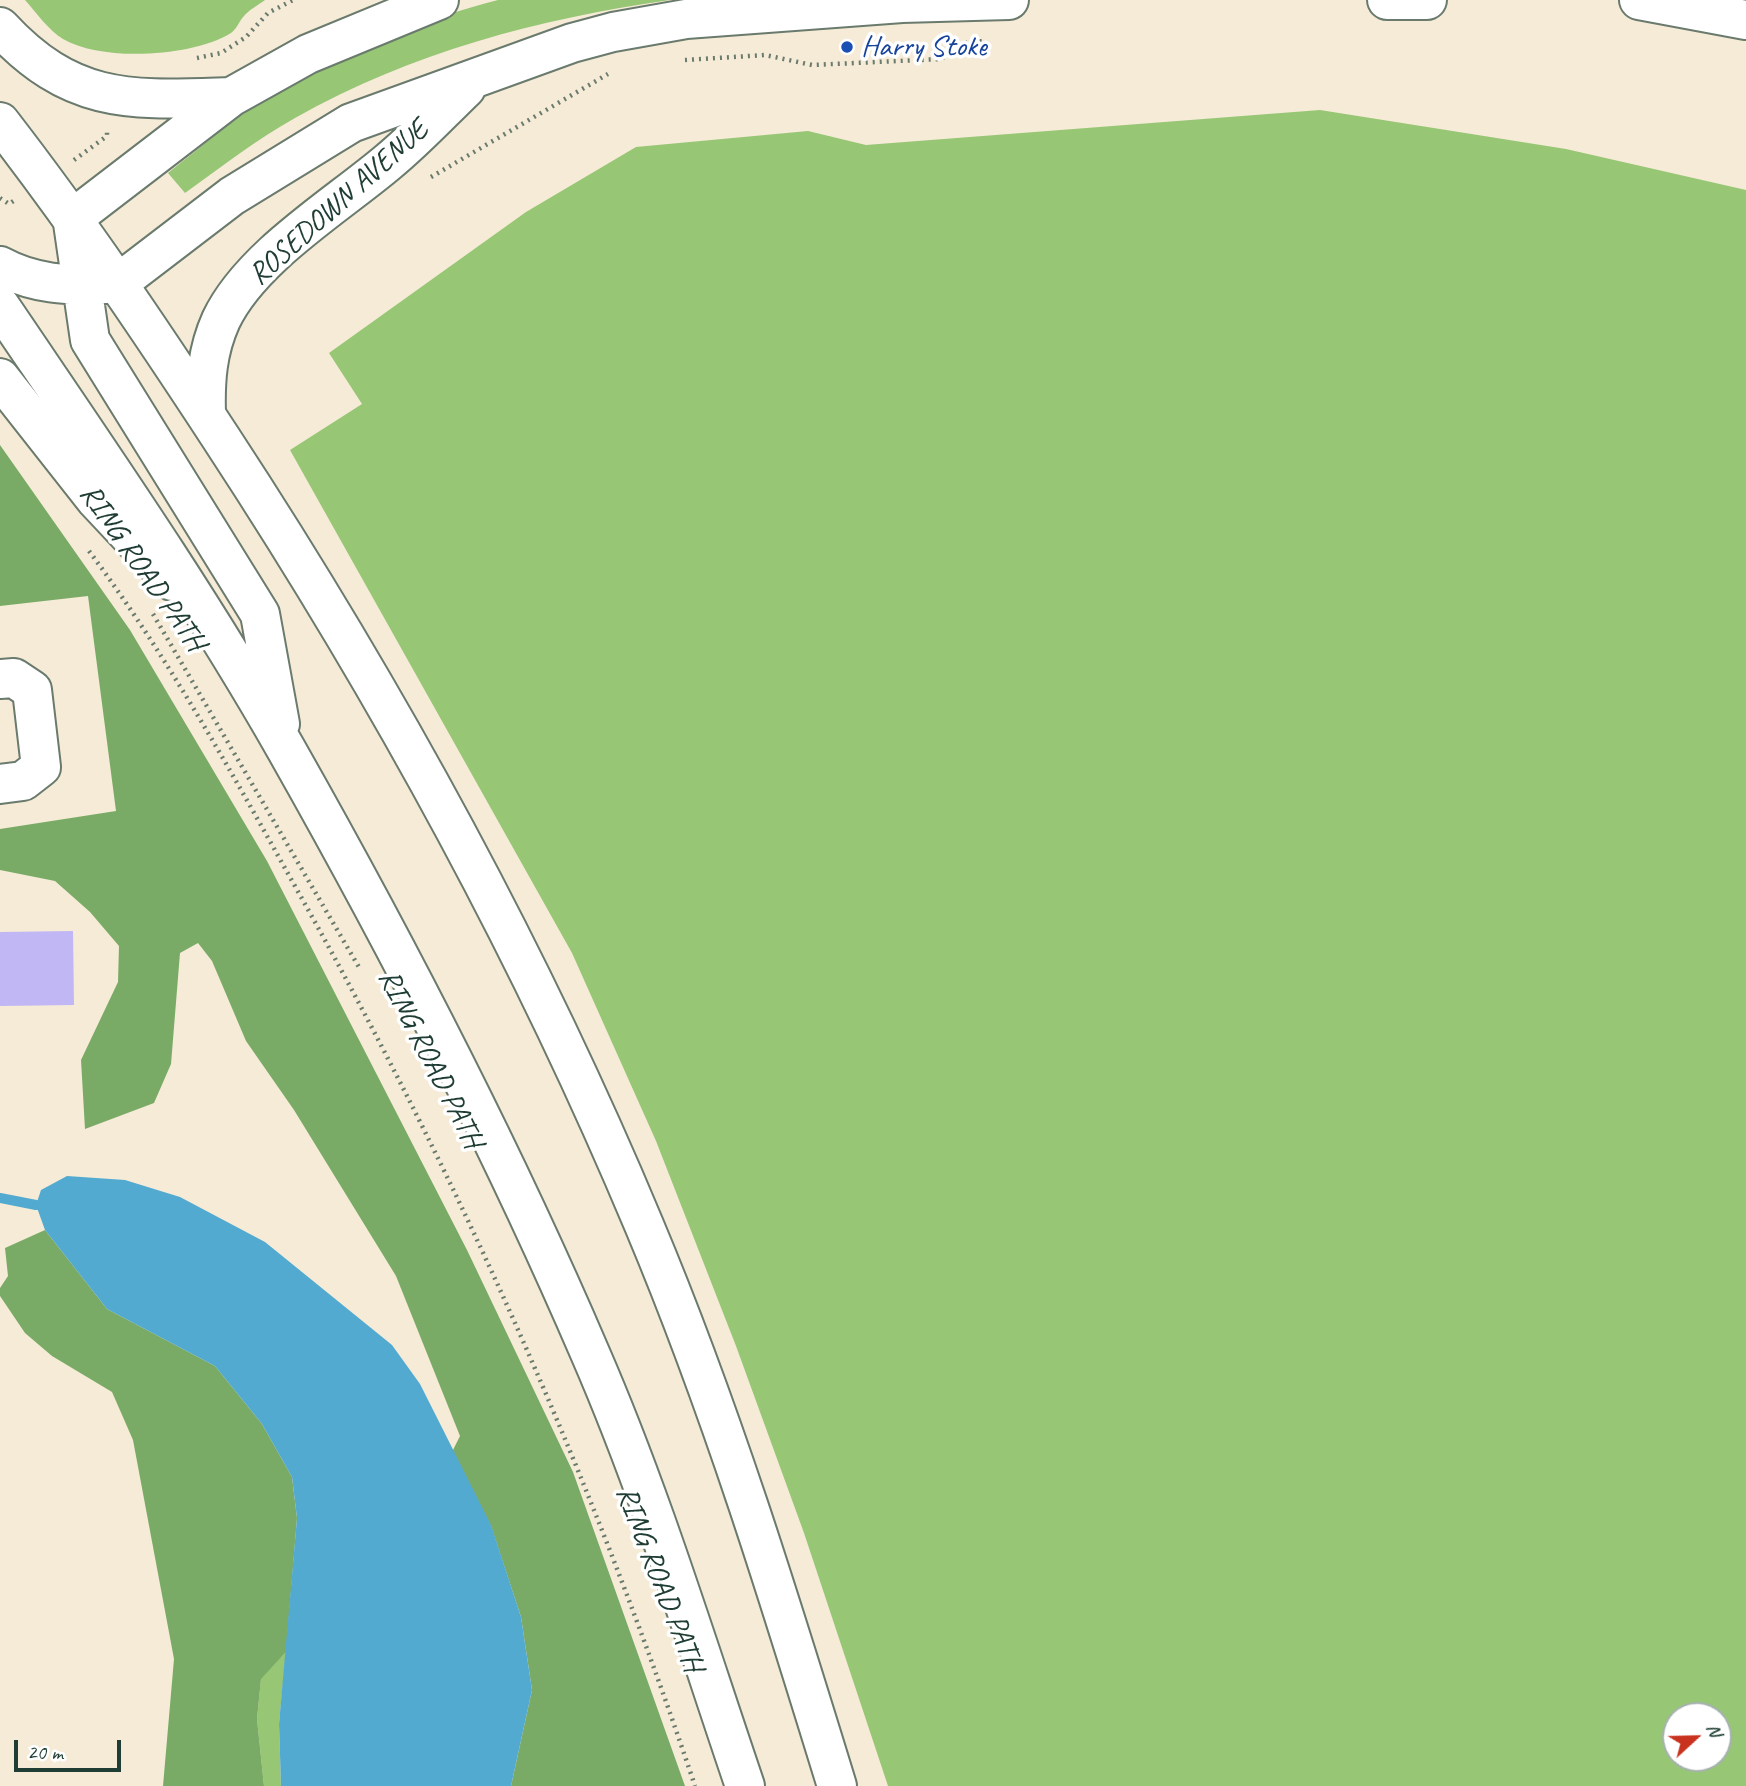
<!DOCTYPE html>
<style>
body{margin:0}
#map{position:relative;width:1746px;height:1786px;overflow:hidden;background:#f5ebd7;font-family:Caveat,sans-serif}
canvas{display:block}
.north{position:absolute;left:1662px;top:1702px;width:70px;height:70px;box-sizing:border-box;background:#fff;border:2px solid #a5b1ae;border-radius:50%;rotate:68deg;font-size:19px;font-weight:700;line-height:28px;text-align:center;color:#1f3d34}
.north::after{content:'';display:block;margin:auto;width:24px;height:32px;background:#c8321e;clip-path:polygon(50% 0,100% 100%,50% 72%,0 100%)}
.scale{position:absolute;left:14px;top:1740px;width:107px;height:32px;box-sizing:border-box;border:4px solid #1f3d34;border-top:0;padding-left:9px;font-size:21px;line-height:24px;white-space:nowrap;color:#1f3d34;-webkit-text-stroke:5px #fff;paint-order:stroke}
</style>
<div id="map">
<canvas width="1746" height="1786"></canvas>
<div class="north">N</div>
<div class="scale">20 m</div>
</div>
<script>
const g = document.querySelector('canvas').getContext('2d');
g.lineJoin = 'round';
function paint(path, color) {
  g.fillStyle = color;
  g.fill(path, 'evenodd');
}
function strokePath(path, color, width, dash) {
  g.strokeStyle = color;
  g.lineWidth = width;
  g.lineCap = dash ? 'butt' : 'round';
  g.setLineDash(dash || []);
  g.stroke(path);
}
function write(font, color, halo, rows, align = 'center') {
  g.font = font + ' Caveat,sans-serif';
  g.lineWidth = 7;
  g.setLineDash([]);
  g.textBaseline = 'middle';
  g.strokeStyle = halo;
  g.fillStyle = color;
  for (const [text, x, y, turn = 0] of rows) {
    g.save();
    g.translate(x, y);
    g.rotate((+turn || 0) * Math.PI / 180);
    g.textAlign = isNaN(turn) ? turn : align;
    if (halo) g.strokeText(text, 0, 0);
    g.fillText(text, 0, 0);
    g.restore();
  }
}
const green = new Path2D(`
 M 25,0 L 265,0 C 258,5 249,10 244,16 C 239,21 237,29 231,33 C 192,57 102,62 63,39 C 48,30 36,12 25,0 Z
 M 498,0 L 670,0 C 538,19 412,52 295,118 C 256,140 221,167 185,193 L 168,173 C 202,146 235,118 271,95 C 331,57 429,17 498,0 Z
 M 1320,110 L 1566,149 L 1746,190 L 1746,1786 L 888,1786 L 804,1533 L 736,1346 L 656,1141 L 572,953 L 290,450 L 362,404 L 329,353 L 526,212 L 636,147 L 808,131 L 866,145 ZM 1676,1716 L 1718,1716 L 1718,1758 L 1676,1758 Z
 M 286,1652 L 279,1724 L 281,1786 L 264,1786 L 257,1719 L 261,1678 Z`);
const forest = new Path2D(`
 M 0,445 L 130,630 L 267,861 L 467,1250 L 573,1472 L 685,1786 L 511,1786 L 532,1690 L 521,1617 L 491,1526 L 452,1452 L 460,1436 L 396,1276 L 294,1110 L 246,1041 L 212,961 L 198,943 L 180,953 L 171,1064 L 154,1103 L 85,1129 L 81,1060 L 118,982 L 119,946 L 90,912 L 55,881 L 0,870 L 0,829 L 116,811 L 88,596 L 0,606 Z
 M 45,1230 L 107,1309 L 215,1366 L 262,1424 L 292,1477 L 297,1518 L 286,1652 L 261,1679 L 257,1719 L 264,1786 L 163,1786 L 174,1659 L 133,1440 L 112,1392 L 52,1356 L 25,1333 L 0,1296 L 0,1288 L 8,1276 L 5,1248 Z`);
const water = new Path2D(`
 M 67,1176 L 125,1180 L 180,1197 L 265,1242 L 392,1345 L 420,1384 L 491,1525 L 521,1617 L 532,1690 L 511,1786 L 281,1786 L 279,1724 L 297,1518 L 292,1477 L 262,1424 L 215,1366 L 107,1309 L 45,1230 L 36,1205 L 41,1190 Z`);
const stream = new Path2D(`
 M 0,1198 L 36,1205`);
const building = new Path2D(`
 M 73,931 L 74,1005 L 0,1006 L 0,932 Z`);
const path = new Path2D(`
 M 197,58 L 221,53 L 246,37 L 268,13 L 293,0
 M 685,60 L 765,55 L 812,65 L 941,59 L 968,42 L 985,41
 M 74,160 L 107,136 L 107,129
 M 431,177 L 608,74
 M 0,198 L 9,204 L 15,200
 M 89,551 C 168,657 232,773 296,888 C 458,1176 590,1472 695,1786
 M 153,614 L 360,969`);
const minor = new Path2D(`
 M 1387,0 L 1427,0
 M 1639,0 L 1746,20
 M 0,27 C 73,106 132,100 231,97
 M 72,219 L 231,97 L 308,54 L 439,0
 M 117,284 L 232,196 L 351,123 L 572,43 L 613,32 L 686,19 L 902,3 L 1009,0
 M 0,378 L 96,500 L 172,581
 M 206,414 C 205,381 207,351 221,320 C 251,257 336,206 388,162 C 416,139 440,113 466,88
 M 0,679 L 14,678 L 32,690 L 41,767 L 23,781 L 0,784`);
const major = new Path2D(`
 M 0,122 C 79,224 151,331 221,438 C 385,688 529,950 644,1225 C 721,1408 779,1597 837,1786
 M 73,223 L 90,340 L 260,614 L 280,724
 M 0,266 C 33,284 68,286 105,284
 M 0,306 C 98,451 199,596 286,749 C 397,945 501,1146 590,1353 C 651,1493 696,1642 745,1786`);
const markers = [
 [847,47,7,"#1a4fb4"]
];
const transitNames = [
 ["Harry Stoke",861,47]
];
const streetNames = [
 ["ROSEDOWN AVENUE",339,203,-42],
 ["RING ROAD PATH",142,568,55],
 ["RING ROAD PATH",430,1059,63],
 ["RING ROAD PATH",659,1579,69]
];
paint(green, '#97c675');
paint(forest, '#79ab66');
paint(water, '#53aad0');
strokePath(stream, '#53aad0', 10);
paint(building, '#c0b7f4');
strokePath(minor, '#6a7a6d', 42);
strokePath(major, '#6a7a6d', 42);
strokePath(path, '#6a7a6d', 4.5, [2, 5]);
strokePath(minor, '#fff', 38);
strokePath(major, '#fff', 38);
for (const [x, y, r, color] of markers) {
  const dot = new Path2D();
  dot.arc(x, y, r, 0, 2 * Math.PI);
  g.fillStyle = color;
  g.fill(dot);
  strokePath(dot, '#fff', 2.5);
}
write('30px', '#164399', '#fff', transitNames, 'left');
write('30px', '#1f3d34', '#fff', streetNames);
</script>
